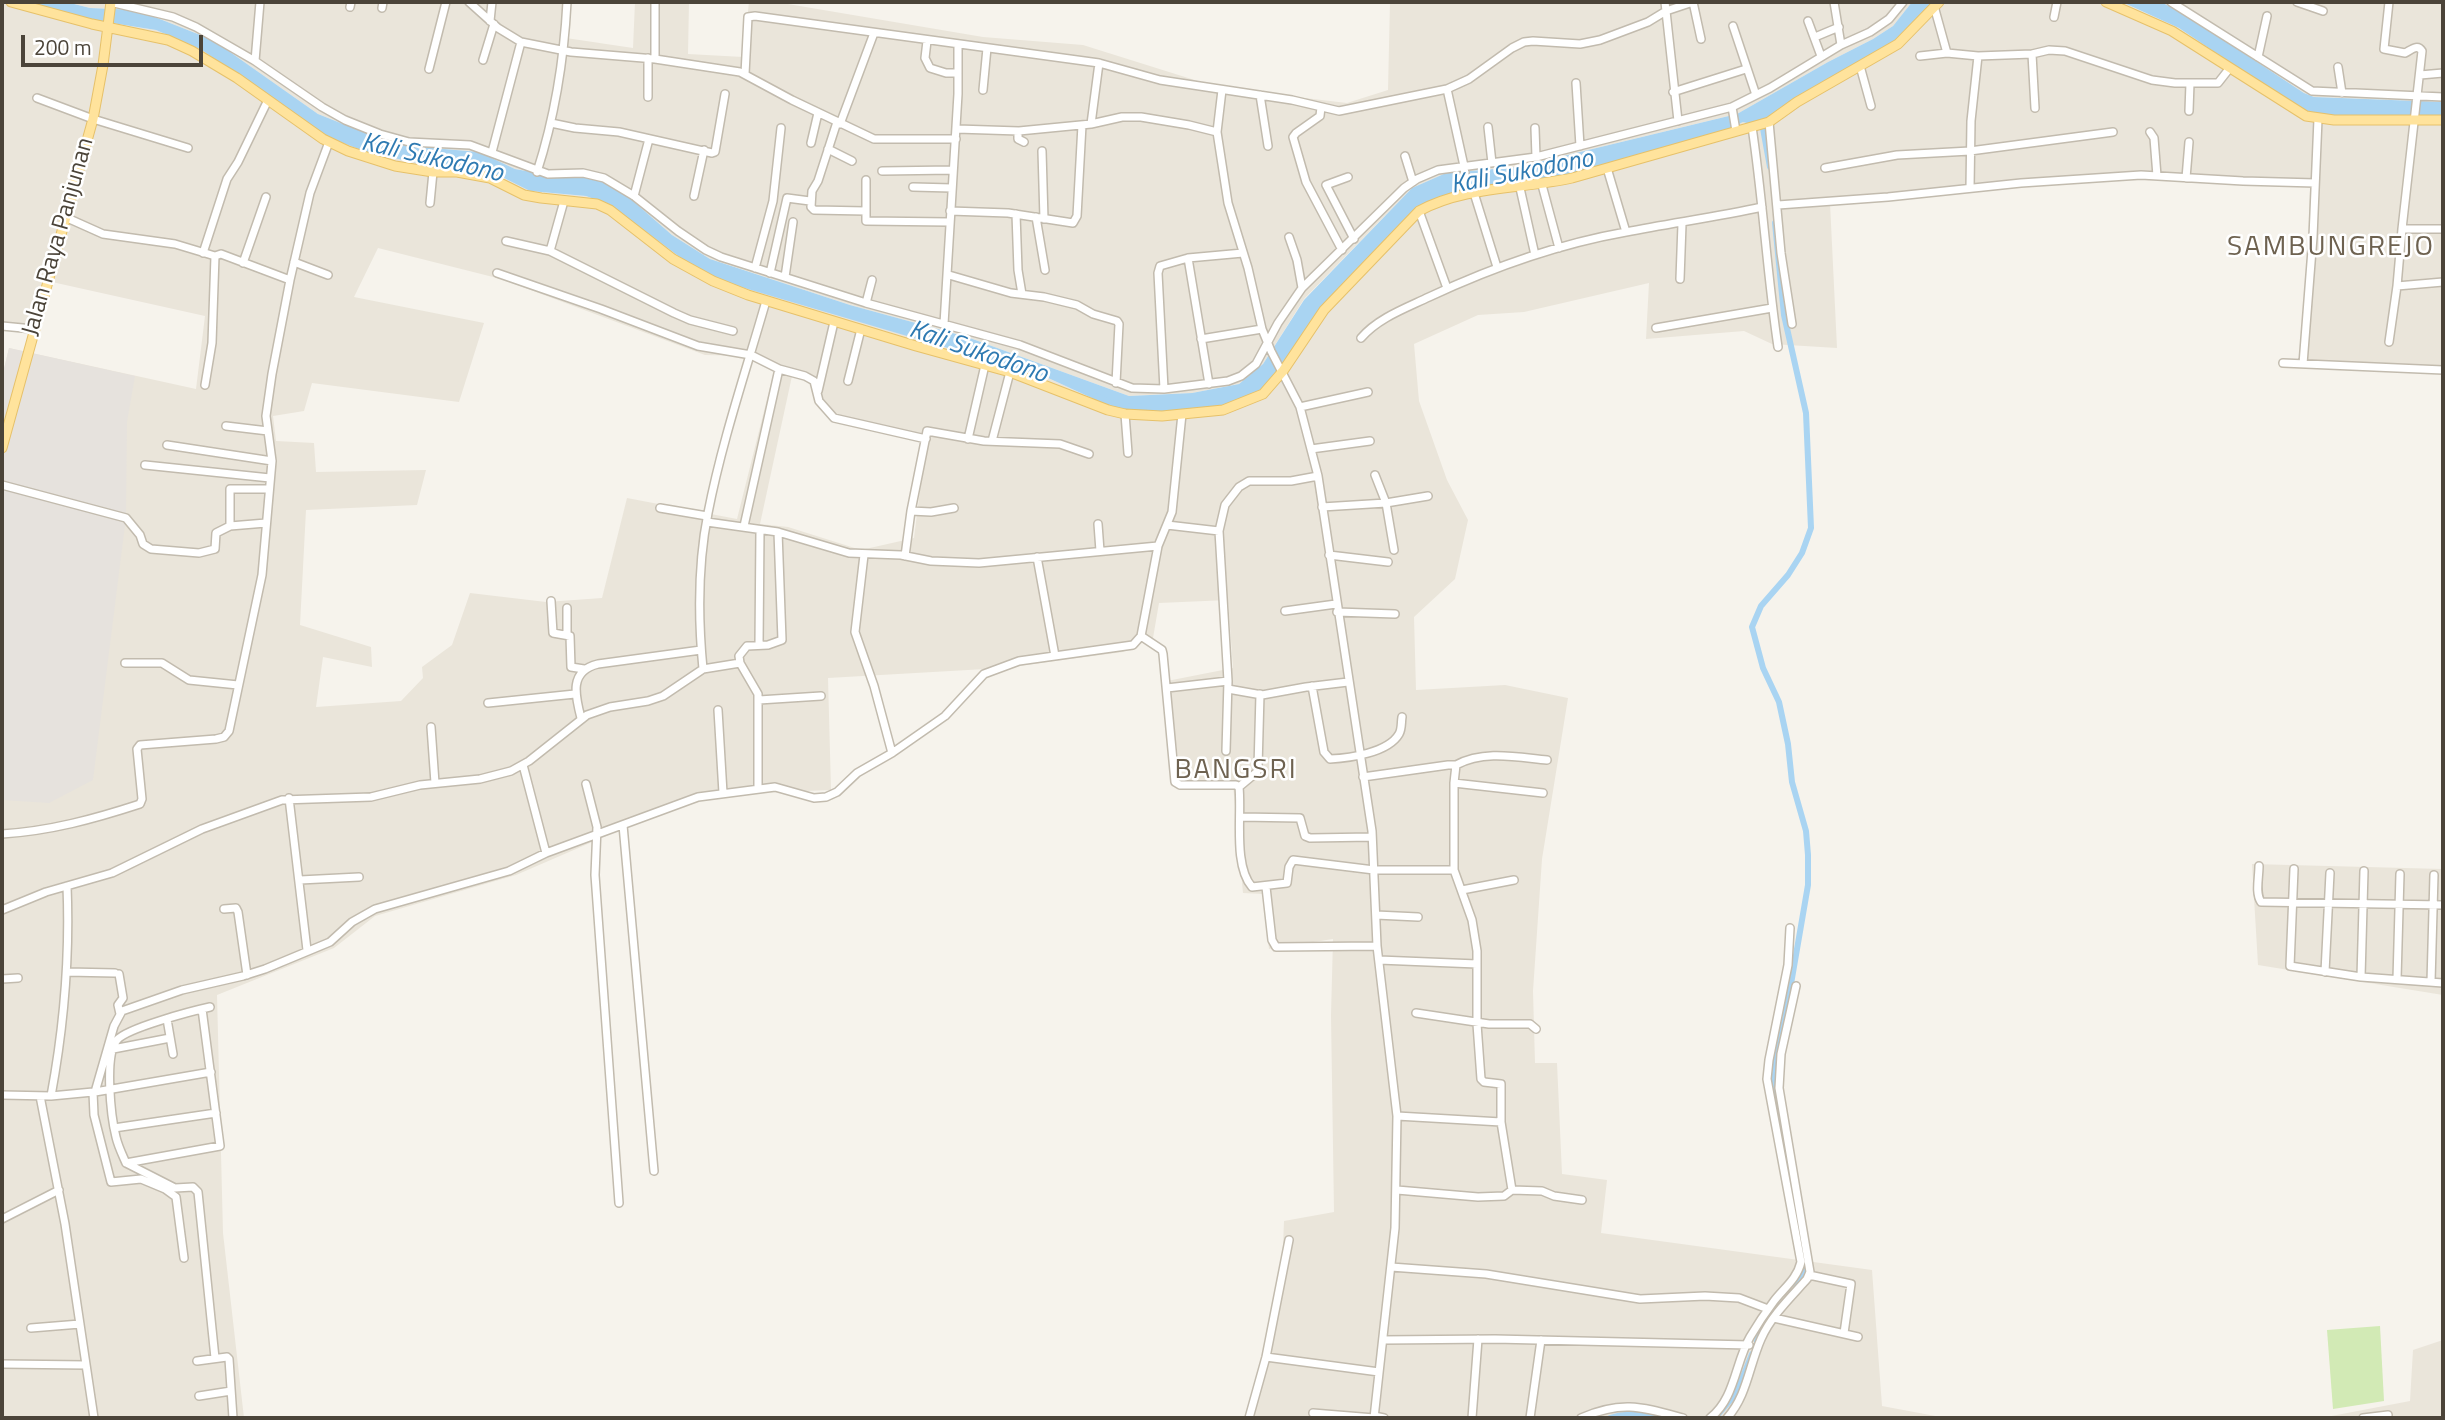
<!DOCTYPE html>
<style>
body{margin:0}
#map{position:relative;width:2445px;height:1420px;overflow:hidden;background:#f6f3ec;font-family:"Titillium Web",sans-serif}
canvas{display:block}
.frame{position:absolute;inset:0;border:4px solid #4b4439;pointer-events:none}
.scale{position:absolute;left:21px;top:35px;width:182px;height:32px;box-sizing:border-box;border:4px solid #4b4439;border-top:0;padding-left:9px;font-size:21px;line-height:24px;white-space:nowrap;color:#4b4439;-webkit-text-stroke:5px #fff;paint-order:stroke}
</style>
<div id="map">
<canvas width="2445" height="1420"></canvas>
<div class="frame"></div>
<div class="scale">200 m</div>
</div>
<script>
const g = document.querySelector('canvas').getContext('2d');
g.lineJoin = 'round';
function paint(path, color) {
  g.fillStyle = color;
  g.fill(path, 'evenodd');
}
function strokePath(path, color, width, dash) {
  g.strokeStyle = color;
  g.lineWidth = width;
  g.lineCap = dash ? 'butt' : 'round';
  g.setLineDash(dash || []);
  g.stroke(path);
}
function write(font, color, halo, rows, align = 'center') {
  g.font = font + ' "Titillium Web",sans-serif';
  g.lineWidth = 5;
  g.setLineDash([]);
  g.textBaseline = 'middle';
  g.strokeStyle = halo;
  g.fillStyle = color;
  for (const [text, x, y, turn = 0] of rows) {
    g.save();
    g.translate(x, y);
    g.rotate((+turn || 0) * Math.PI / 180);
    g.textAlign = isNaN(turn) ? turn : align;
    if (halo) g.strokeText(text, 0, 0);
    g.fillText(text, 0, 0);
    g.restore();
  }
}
const residential = new Path2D(`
 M 2,2 L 24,2 L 99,21 L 156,30 L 202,50 L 243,79 L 418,163 L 477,170 L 502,177 L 530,191 L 586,196 L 610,205 L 685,261 L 1046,377 L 1107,405 L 1227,406 L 1316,315 L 1417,208 L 1743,122 L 1750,124 L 1765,119 L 1892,47 L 1932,2 L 2122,2 L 2179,28 L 2299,109 L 2443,118 L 2443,371 L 2304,360 L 2310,187 L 2118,177 L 1830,203 L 1837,348 L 1772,344 L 1744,331 L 1646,339 L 1649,283 L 1524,312 L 1478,315 L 1414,344 L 1419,401 L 1447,480 L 1468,520 L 1455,579 L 1414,617 L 1416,690 L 1505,685 L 1568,698 L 1542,859 L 1533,991 L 1535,1063 L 1557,1063 L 1562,1174 L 1607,1180 L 1601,1233 L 1872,1270 L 1882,1406 L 1946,1418 L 1245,1418 L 1281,1296 L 1284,1221 L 1334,1212 L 1331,1015 L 1333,939 L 1269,949 L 1263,894 L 1243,893 L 1233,785 L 1182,785 L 1167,681 L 1233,668 L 1228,600 L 1159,603 L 1153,638 L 1123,652 L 1003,668 L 828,678 L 831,790 L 730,794 L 680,804 L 516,875 L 375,916 L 334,948 L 217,995 L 223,1233 L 244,1418 L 2,1418 L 2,377 L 9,348 L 196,389 L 205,316 L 52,282 L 38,329 L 2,327 ZM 378,248 L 501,279 L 705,355 L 748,356 L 774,371 L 737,519 L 627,498 L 602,598 L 546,602 L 470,593 L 452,645 L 422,667 L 423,678 L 401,701 L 316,707 L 323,657 L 372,667 L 371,647 L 300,625 L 306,510 L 417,505 L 426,470 L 316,472 L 314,443 L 276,441 L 273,416 L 304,411 L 312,383 L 459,402 L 484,323 L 354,297 ZM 792,376 L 812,381 L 819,409 L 926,441 L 914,538 L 861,550 L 788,527 L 760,524 Z
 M 66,2 L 568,2 L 566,38 L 633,48 L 635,2 L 689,2 L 688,54 L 743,57 L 749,2 L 776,2 L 983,37 L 1083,45 L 1220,88 L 1347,103 L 1388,90 L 1390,2 L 1912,2 L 1893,26 L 1873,39 L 1828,62 L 1737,114 L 1518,167 L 1446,173 L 1412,188 L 1304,299 L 1263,364 L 1239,384 L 1192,393 L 1129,396 L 967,337 L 850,305 L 710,259 L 672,235 L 617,187 L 515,169 L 479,152 L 421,147 L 363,132 L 318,114 L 213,40 L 137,10 L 90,8 Z
 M 2161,2 L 2443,2 L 2443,102 L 2314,97 L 2304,93 L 2189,17 Z
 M 2252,864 L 2443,869 L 2443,995 L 2258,965 Z
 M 2443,1340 L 2443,1418 L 2321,1418 L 2410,1401 L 2413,1350 Z`);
const industrial = new Path2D(`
 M 9,348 L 135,376 L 127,422 L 126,517 L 93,780 L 49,803 L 2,800 L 2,377 Z`);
const green = new Path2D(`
 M 2380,1326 L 2384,1401 L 2333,1409 L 2327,1330 Z`);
const water = new Path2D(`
 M 24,2 L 66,2 L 90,8 L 137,10 L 213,40 L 318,114 L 363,132 L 421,147 L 479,152 L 515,169 L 543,174 L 587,175 L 617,187 L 672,235 L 710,259 L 850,305 L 967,337 L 1129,396 L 1192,393 L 1239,384 L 1263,364 L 1304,300 L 1412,188 L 1446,173 L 1518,167 L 1737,114 L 1828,62 L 1873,39 L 1893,26 L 1912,2 L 1932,2 L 1892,47 L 1765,119 L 1750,124 L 1743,122 L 1728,129 L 1552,181 L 1417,208 L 1316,315 L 1287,364 L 1265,389 L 1227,406 L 1161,413 L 1107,405 L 1046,377 L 724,282 L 685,261 L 610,205 L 586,196 L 530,191 L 502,177 L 477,170 L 418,163 L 369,153 L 320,134 L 202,50 L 156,30 L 99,21 Z
 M 2122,2 L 2161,2 L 2189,17 L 2304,93 L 2314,97 L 2443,102 L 2443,118 C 2404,118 2333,123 2299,109 L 2179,28 Z`);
const canal = new Path2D(`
 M 1762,123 L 1770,167
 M 1775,223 L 1784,315 L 1806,413 L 1811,528 L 1802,553 L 1788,575 L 1761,606 L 1752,627 L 1763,668 L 1779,702 L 1788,744 L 1792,782 L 1806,831 L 1808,855 L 1808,885 L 1785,1019 L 1776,1052 L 1774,1098 L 1805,1257 L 1805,1271 L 1796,1288
 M 1757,1341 L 1763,1325 L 1773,1315
 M 1610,1418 C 1625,1413 1639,1414 1654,1418
 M 1715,1418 L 1737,1392 L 1752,1354`);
const river = new Path2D(`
 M 1097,398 L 1113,407 L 1142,409`);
const minor = new Path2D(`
 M 110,2 L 173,17 L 196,27 L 255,61 L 322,107 L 345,120 L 380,134 L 409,142 L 470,145 L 548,174 L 583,173 L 604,178 L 634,196 L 678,231 L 706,250 L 721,257 L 866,303 L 1020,345 L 1132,388 L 1164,389 L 1228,381 L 1241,376 L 1256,364 L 1278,323 L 1302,288 L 1404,188 L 1417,179 L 1438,170 L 1536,157 L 1732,107 L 1770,88 L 1841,45 L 1870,32 L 1889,19 L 1903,2
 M 469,2 L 498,28 L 521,42 L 571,52 L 655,59 L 740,72 L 792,100 L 874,139 L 956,139
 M 1665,2 L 1678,121
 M 1834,2 L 1841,45
 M 2171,2 L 2312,91 L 2443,97
 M 2297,2 L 2323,11
 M 2389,2 L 2384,49 L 2405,53 C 2410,51 2417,43 2422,51 L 2402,229 L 2443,229
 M 1934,6 L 1947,53
 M 350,7 L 351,2
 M 382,8 L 383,2
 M 2054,17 L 2057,2
 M 490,21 L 492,2
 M 1808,21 L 1821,56
 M 1733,26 L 1756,95
 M 1815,37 L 1839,27
 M 927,41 L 925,58 L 930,68 L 946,73 L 958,73
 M 2032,54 L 2035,108
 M 1920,56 L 1947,53 L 1978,56 L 2032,54 L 2049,50 L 2065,51 L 2152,80 L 2175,83 L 2218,83 L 2229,69
 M 2258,57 L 2267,16
 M 648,58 L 648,97
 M 655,59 L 655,2
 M 483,60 L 494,24
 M 255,61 L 260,2
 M 1860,66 L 1871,106
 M 2338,67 L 2342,93
 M 429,69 L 446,2
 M 745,74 L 748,17 L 755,16 L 1099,63 L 1160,80 L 1292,100 L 1339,111 L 1447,89 L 1469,79 L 1512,48 L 1524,42 L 1533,41 L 1580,44 L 1600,40 L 1648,22 L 1666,11 L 1693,2 L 1701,39
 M 2420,75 L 2443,73
 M 1576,83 L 1580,146
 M 1447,89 L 1464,166 L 1467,194
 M 983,90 L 987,48
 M 1222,90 L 1217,132 L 1228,203 L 1248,268 L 1262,329 L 1271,351 L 1300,407 L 1318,476 L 1372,831 L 1377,946 L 1397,1116 L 1395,1228 L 1374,1418 L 1313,1413
 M 1673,92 L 1746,69
 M 1260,95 L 1268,146
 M 37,98 L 93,119 L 188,148
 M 1321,107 L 1320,116 L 1296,133 L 1293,137 L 1306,182 L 1342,250
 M 1732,107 L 1736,131
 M 2189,111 L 2190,83
 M 837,122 L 818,181 L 812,191 L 811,207 L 814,210 L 866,211
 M 1769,122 L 1781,253 L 1792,324
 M 551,123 L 575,128 L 619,132 L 712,153 L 715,152 L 725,94
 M 840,124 L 874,33
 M 1091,124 L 1099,63
 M 1488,127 L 1492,163
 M 1752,127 C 1763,200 1767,274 1778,347
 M 1535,128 L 1536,157
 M 957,129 L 1019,131 L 1091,124 L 1122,117 L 1141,117 L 1189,125 L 1217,132
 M 1018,131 L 1018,139 L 1024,142
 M 2150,132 L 2154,138 L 2157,176
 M 811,143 L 818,113
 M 828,149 L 852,161
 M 1042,151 L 1044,219
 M 492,152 L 521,42
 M 1405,156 L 1413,182
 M 1607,168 L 1626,232
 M 1825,168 L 1897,155 L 1970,151 L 2113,132
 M 882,171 L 953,170
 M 537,172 C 555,116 564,60 567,2
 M 1348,177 L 1326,185 L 1354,239
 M 2186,178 L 2189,142
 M 866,180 L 866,221 L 949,222
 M 1542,185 L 1559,248
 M 913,187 L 952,188
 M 1520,188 L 1535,255
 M 1970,188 L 1971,121 L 1978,56
 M 1474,193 L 1497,267
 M 634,196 L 649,139
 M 694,196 L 704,150
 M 430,203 L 433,172
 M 1778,205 L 1888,197 L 2021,183 L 2141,175 L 2243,181 L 2315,183
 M 950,211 L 1008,213 L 1073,223 L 1077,216 L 1082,125
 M 1419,211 L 1447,288
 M 1016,214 L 1018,270 L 1022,294
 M 65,217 L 103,234 L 175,244 L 215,256 L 221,254 L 290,280
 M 1036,217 L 1045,270
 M 1289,237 L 1297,260 L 1302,288
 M 506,241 L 550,251 L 674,313 L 690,320 L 733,331
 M 550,251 L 564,201
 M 203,253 L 227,179 L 238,162 L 268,100
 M 1188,258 L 1209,384
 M 294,262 L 328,275
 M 243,263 L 266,197
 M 755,268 L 773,201 L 781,128
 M 497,273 L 601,309 L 698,346 L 751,355 L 779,369 L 805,376 L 814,381 L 819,401 L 834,418 L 926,439
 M 770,273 L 787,198 L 810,201
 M 949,275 L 1011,293 L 1044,297 L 1077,305 L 1093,314 L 1117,321 L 1119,324 L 1116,383
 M 785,277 L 793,222
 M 1680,279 L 1682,224
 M 2397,286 L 2443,282
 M 866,303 L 872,280
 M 944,324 L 958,94 L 958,44
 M 2,326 L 33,329
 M 1656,328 L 1772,308
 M 1361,338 C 1378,318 1406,308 1429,297 C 1491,268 1558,244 1626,232 C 1671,223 1717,217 1762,207
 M 1201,339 L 1262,329
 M 2389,342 L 2397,286 L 2402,229
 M 2283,363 L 2443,370
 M 2303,364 L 2313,237 L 2318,119
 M 848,381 L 861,329
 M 205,385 L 212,343 L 215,256
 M 1164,389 L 1158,273 L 1160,266 L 1188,258 L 1243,253
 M 818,391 L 834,322
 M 1300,407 L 1368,392
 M 1125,414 L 1128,453
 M 226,426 L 268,431
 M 968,439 L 985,365
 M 992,441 L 1010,372
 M 167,445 L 272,461
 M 1311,449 L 1370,441
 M 145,465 L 270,478
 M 1375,475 L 1386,503 L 1394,550
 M 2,485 L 126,518 L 140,535 L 143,544 L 151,549 L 199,553 L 215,549 L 216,533 L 230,526 L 266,523
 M 1322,507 L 1386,503 L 1428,496
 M 660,508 L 707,516
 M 911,511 L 931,512 L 954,508
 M 707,522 L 778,532 L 849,553 L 901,555 L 931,561 L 979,563 L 1158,546
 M 1098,524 L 1100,551
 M 1167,525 L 1219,531
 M 230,526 L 230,489 L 269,489
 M 744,526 L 779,369
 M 864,555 L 855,632 L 874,686 L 892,753
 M 1329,555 L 1388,562
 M 905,556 L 911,511 L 927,431 L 984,441 L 1060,444 L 1089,454
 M 1037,557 L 1055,656
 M 551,601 L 553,633 L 570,636 L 571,667 L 584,669
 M 567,608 L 567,635
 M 1285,611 L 1336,604
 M 1337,612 L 1395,614
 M 1141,636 L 1162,650 L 1163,654 L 1175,782 L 1180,785 L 1236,785 L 1239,787 C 1242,815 1233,865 1252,887 L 1287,883 L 1289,867 L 1293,860 L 1374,870 L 1454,870
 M 759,645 L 760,530
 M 125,663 L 162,663 L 189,680 L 238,685
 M 703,669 C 698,618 698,563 708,513 C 722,441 746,371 766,301
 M 1312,686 L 1324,752 L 1330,759 C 1349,758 1388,753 1399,734 C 1402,729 1401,723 1402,717
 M 1167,688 L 1228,681
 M 1228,689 L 1262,695 L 1306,687 L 1348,682
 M 759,700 L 821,696
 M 488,703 L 575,694
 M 718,710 L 723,793
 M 581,718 C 575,695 569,671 598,664 L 701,650
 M 431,727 L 435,783
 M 1226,751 L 1228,681 L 1219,531 L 1225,505 L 1239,487 L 1249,481 L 1291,481 L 1318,476
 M 523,765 L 546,853
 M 1456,765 C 1484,750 1516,757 1547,760
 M 1363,777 L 1448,765 L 1456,765 L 1454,783 L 1454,870 L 1472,920 L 1477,951 L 1477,1024 L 1481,1079 L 1484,1082 L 1501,1084 L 1501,1122 L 1512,1190
 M 1454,783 L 1543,793
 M 586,784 L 597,827 L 595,875 L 619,1203
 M 1239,787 L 1257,772 L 1258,768 L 1260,694
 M 758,789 L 758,694 L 740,663 L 739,656 L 747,646 L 768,645 L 782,640 L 778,532
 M 289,798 L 307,950
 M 1240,817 L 1300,818 L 1305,836 L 1310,838 L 1372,837
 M 623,825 L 654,1171
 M 2,834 C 50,831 94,819 140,804 L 142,799 L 137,749 L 140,745 L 216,739 L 224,737 L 229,731 L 262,575 L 272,461 L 266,416 L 272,374 L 290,280 L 310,193 L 329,142
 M 2259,866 C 2259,878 2255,893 2261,902 L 2443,905
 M 2294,869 L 2290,966 L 2361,977 L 2443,983
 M 300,880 L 359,877
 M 1266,887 L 1272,940 L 1276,947 L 1377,946
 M 1462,890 L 1514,880
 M 224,909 L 236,908 L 238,912 L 247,975
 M 2,910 L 46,892 L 112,873 L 202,829 L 282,800 L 371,797 L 420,785 L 480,779 L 511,771 L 529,761 L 587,715 L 610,707 L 648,701 L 663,696 L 703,669 L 740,663
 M 1376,915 L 1418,917
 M 1379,960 L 1477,964
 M 67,972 L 115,973
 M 2325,972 L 2330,873
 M 119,974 L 123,998 L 118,1005 L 120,1014
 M 2361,977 L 2364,871
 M 2,979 L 18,978
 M 2397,979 L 2400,874
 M 2431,982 L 2434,875
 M 210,1007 C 192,1011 127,1028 117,1040 C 104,1055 111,1117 116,1137 C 118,1146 122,1154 126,1163 L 175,1188 L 193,1187 L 198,1192 L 215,1358
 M 1416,1013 L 1489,1024 L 1530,1024 L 1536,1029
 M 167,1019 L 173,1054
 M 113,1049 L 170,1038
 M 95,1092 L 211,1072
 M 2,1095 L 51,1096 L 93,1092
 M 40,1096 L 65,1224 L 94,1418
 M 51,1096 C 64,1026 70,957 67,886
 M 1397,1116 L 1501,1122
 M 114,1128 L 216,1113
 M 126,1163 L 220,1146 L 202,1009
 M 1397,1190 L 1478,1197 L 1504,1196 L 1512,1190 L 1542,1191 L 1554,1196 L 1582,1200
 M 2,1219 L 59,1190
 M 184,1258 L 176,1197 L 165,1189 L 141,1179 L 111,1182 L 94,1115 L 93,1092 L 95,1092 L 114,1026 L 122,1011 L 182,990 L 243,976 L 265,969 L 330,942 L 352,922 L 375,909 L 509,871 L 546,853 L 698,797 L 775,787 L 814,798 L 826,797 L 837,792 L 857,773 L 892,753 L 945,716 L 984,674 L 1019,661 L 1133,645 L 1141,636 L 1158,546 L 1172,512 L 1182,414
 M 1391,1267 L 1486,1274 L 1640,1299 L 1705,1296 L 1739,1298 L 1768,1309
 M 1809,1275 L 1851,1284 L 1844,1333
 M 1774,1318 L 1858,1337
 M 31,1328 L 80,1324
 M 1383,1340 L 1495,1339 L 1749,1345
 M 1266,1357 L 1379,1372
 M 197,1361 L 227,1357 L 229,1359 L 233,1418
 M 2,1364 L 86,1365
 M 199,1396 L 231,1391
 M 1374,1416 L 1384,1418
 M 1249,1418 L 1266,1357 L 1289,1240
 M 1472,1418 L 1478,1339
 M 1530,1418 L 1541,1340
 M 1581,1418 C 1622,1400 1642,1407 1683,1418
 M 1710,1418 C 1735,1399 1735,1363 1750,1337 C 1757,1325 1765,1313 1774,1301 C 1784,1288 1797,1279 1801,1262 L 1767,1079 L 1769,1060 L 1788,965 L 1790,928
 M 1727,1418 C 1747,1396 1749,1366 1761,1339 C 1771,1316 1791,1297 1807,1279 L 1810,1272 L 1779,1088 L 1781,1054 L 1796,986
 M 2363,1418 L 2388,1415`);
const major = new Path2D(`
 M 11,2 L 92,24 L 168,40 L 192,51 L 237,78 L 323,139 L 348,151 L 395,166 L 433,172 L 457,172 L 490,178 L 524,195 L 541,198 L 597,204 L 610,210 L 673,259 L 713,281 L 748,295 L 916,346 L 1010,372 L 1108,410 L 1125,414 L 1162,416 L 1223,410 L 1263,394 L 1283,371 L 1324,310 L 1419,211 C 1464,186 1522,189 1572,178 L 1769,122 L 1797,102 L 1898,44 L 1939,2
 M 2106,2 L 2172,31 L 2306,116 L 2334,120 L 2443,120
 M 2,448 L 93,119 L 103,65 L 111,2`);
const streetNames = [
 ["Jalan Raya Panjunan",59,237,-74]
];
const waterNames = [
 ["Kali Sukodono",432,159,13],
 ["Kali Sukodono",1522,173,-11],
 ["Kali Sukodono",978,353,19]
];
const quarterNames = [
 ["SAMBUNGREJO",2331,248],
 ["BANGSRI",1236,771]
];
paint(residential, '#eae5da');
paint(industrial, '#e6e2dd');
paint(green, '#d2eab5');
paint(water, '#a9d4f2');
strokePath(canal, '#a9d4f2', 6);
strokePath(river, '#a9d4f2', 10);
strokePath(minor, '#c2bbae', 10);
strokePath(major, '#e6c16a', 11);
strokePath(minor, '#fff', 7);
strokePath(major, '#ffe39c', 9);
write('24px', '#4b4439', '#fff', streetNames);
write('italic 26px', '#2e7ab2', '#fff', waterNames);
g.letterSpacing = '2px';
write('28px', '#6e6250', '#fff', quarterNames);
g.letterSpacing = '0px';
</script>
